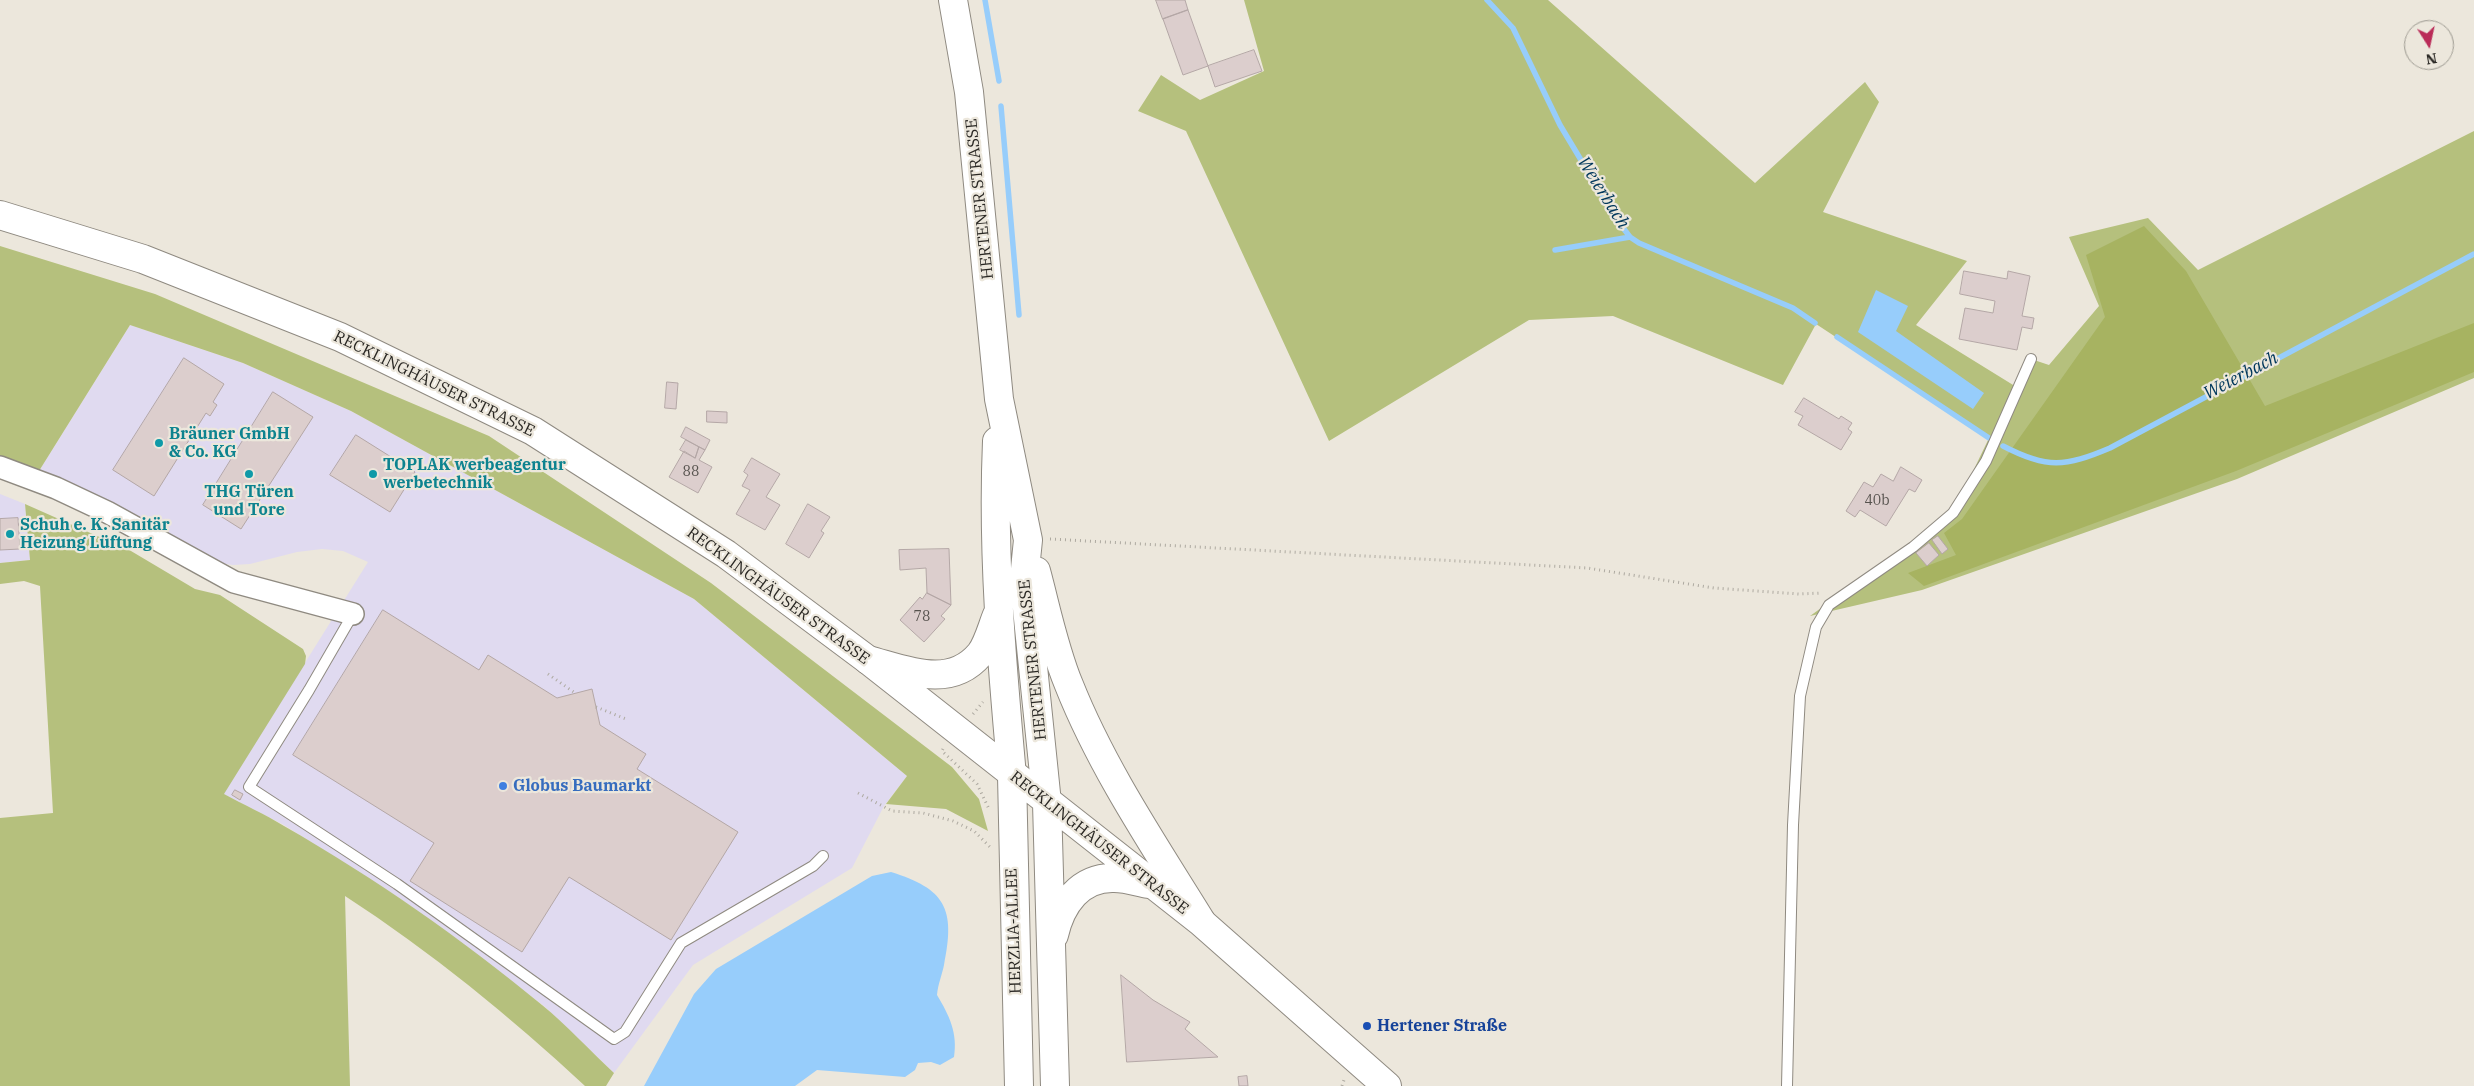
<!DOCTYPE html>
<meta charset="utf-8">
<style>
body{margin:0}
#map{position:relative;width:2474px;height:1086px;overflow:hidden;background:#ece7dc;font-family:"IBM Plex Serif",serif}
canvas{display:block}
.north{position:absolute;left:2404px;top:20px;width:50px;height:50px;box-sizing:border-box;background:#ece7dc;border:1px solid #9e9b92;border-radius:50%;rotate:170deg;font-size:14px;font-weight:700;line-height:20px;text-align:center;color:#2a2824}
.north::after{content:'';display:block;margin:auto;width:18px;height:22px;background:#ba2b58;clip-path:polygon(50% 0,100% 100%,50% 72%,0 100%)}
</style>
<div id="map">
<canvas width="2474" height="1086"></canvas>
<div class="north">N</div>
</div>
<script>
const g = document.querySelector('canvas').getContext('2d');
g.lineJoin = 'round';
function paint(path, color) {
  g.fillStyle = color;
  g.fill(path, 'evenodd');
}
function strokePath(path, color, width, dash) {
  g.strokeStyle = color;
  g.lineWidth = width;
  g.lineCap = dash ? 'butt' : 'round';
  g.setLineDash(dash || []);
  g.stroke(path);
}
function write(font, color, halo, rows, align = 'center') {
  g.font = font + ' "IBM Plex Serif",serif';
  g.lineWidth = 4.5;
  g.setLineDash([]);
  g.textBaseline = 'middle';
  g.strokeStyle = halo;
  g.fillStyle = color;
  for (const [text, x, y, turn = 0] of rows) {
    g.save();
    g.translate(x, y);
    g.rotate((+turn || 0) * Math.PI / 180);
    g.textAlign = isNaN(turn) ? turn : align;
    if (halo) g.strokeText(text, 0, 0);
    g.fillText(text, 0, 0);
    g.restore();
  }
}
const commercial = new Path2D(`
 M 130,325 L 243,363 L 351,411 L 694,599 L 907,776 L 884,806 L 852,868 L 693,965 L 614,1073 L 544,1006 L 405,902 L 284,825 L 223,794 L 368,562 L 343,551 L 322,549 L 297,552 L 250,564 L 233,565 L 219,563 L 145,520 L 39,471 Z
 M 0,494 L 25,504 L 30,560 L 0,563 Z`);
const green = new Path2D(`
 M 1244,0 L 1548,0 L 1755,183 L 1865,82 L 1879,102 L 1823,212 L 1967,261 L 1916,325 L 2018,388 L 2031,359 L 2049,365 L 2099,306 L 2069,237 L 2148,218 L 2198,270 L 2474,131 L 2474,378 L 2237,479 L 1922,590 L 1810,616 L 1953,513 L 1989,438 L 1816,324 L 1783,385 L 1613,316 L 1529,320 L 1329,441 L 1186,131 L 1138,111 L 1161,75 L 1200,100 L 1264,71 Z
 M 0,246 L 155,294 L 489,436 L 711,583 L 952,767 L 979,799 L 988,831 L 946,809 L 886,804 L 907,776 L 694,599 L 351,411 L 243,363 L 130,325 L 39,471 L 0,456 Z
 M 25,504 L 131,551 L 195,589 L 220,595 L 303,649 L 306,656 L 305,664 L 224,794 C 244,805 265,814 284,826 C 375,878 462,939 542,1005 C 568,1026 590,1051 614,1073 L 606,1086 L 585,1086 C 510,1016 431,952 345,896 L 350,1086 L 0,1086 L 0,818 L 53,813 L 40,586 L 24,581 L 0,584 L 0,563 L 30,560 Z`);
const forest = new Path2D(`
 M 2144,226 L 2186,271 L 2265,406 L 2474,323 L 2474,372 L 2236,471 L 1924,586 L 1908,573 L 1956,555 L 1944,533 L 1962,519 L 2105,317 L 2086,255 Z`);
const water = new Path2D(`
 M 1876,290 L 1908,306 L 1896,331 L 1984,393 L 1973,409 L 1858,332 Z
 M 891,872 C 945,889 956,908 944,965 C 942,975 938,984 937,995 C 949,1015 958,1033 954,1057 L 940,1065 L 931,1062 L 918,1063 L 915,1070 L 905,1077 L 817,1070 L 795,1086 L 644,1086 L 694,994 L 716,969 L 872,876 Z`);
const stream = new Path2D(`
 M 985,0 L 999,81
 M 1487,0 L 1513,28 L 1560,125 L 1617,220 L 1630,237 L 1639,243 L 1793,308 L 1815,323
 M 1001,106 L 1019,315
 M 1555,250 L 1630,237
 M 1837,337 L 1989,438
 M 2003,446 C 2047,469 2065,467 2110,448 L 2474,254`);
const building = new Path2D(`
 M 1156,0 L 1185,0 L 1188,10 L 1163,19 Z
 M 1188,10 L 1208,66 L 1183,75 L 1163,19 Z
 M 1254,50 L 1262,71 L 1215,87 L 1208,66 Z
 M 1964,271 L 2007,279 L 2008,271 L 2030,276 L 2022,316 L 2034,318 L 2032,329 L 2022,327 L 2017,350 L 1959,339 L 1965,308 L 1993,313 L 1995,301 L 1960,294 Z
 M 184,358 L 224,384 L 213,402 L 217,405 L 210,416 L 206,413 L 154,496 L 113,470 Z
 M 667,382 L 678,383 L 676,409 L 665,408 Z
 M 273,392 L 313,417 L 241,529 L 203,505 Z
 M 1804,398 L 1839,419 L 1841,416 L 1852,423 L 1848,429 L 1852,432 L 1841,450 L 1798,425 L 1803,416 L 1795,412 Z
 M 707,411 L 727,412 L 727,423 L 707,422 Z
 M 686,427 L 710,440 L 705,450 L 681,437 Z
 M 356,435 L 415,472 L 390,512 L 330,475 Z
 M 686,440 L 699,447 L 695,458 L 680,450 Z
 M 699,447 L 705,450 L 699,460 L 712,467 L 698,493 L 669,477 L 684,451 L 695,458 Z
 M 752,458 L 780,474 L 766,497 L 780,505 L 765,530 L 736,514 L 750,490 L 742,486 L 748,475 L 744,472 Z
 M 1901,467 L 1922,480 L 1915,492 L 1909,489 L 1886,526 L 1860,510 L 1855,517 L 1846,511 L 1864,482 L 1873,487 L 1881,474 L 1893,481 Z
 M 808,504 L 830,517 L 821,531 L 824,533 L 809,558 L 786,544 Z
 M 18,518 L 20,549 L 0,550 L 0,519 Z
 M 1938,536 L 1948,549 L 1942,554 L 1932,540 Z
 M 1929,543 L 1939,555 L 1927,566 L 1916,553 Z
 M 949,549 L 951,605 L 927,593 L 926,568 L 900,570 L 899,550 Z
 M 927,593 L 951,605 L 941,616 L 945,619 L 924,642 L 900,620 L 920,597 L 922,599 Z
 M 383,610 L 479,670 L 488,655 L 557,698 L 592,689 L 600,725 L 646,754 L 637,769 L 738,832 L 671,940 L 569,877 L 522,952 L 410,881 L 434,843 L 293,755 Z
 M 235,790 L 243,794 L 240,800 L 232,795 Z
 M 1121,975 L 1153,1000 L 1190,1022 L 1185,1029 L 1218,1057 L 1127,1062 Z
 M 1247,1076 L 1248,1086 L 1239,1086 L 1238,1077 Z`);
const path = new Path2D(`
 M 1050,539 L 1587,568 L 1714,588 L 1799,594 L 1822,593
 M 548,674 L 575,693
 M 596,707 L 626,719
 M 973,714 L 983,702
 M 943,749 L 942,751 L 977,784 L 989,809
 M 858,793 L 892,811 L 923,813 L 953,821 L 974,831 L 991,848
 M 1342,1086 L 1345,1077`);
const service = new Path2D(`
 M 353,614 L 309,690 L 249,787 L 397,884 L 614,1039 L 625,1032 L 681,943 L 813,866 L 823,856
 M 1787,1086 L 1793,825 L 1800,696 L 1816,627 L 1829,605 L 1913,547 L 1953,513 L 1986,461 L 2031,359`);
const minor = new Path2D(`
 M 0,467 L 56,488 L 107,512 L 234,582 L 353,614`);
const secondary = new Path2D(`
 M 953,0 L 969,92 L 999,399 L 1028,540 L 1024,579 L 1047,803
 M 997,441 C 992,553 1002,664 1012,776
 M 1036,571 C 1046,608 1054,649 1069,685 C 1102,768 1154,845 1201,921
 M 868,660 C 906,670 950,690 980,654 C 988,644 992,627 997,615`);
const primary = new Path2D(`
 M 0,215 L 143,259 L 340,337 L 533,431 L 726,554 L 868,660 L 1201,922 L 1387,1086
 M 1012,776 L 1019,1086
 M 1047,803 L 1055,1086
 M 1054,935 C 1061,904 1080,877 1114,878 C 1126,878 1138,882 1149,884`);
const markers = [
 [159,443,5,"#0f9aa8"],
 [249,474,5,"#0f9aa8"],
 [373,474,5,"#0f9aa8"],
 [10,534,5,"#0f9aa8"],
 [503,786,5,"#3f7fe0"],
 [1367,1026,5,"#1a4fb4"]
];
const numberNames = [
 ["88",691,472],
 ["40b",1877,501],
 ["78",922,617]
];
const streetNames = [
 ["HERTENER STRASSE",980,199,-96],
 ["RECKLINGHÄUSER STRASSE",434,384,26],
 ["RECKLINGHÄUSER STRASSE",778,596,36],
 ["HERTENER STRASSE",1033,660,-96],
 ["RECKLINGHÄUSER STRASSE",1099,843,38],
 ["HERZLIA-ALLEE",1014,931,-92]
];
const cultureNames = [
 ["Bräuner GmbH",169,434],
 ["& Co. KG",169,452],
 ["TOPLAK werbeagentur",383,465],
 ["werbetechnik",383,483],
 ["THG Türen",249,492,"center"],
 ["und Tore",249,510,"center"],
 ["Schuh e. K. Sanitär",20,525],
 ["Heizung Lüftung",20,543]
];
const shopNames = [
 ["Globus Baumarkt",513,786]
];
const transitNames = [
 ["Hertener Straße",1377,1026]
];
const waterNames = [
 ["Weierbach",1603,193,58],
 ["Weierbach",2241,376,-28]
];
paint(commercial, '#e0daf0');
paint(green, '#b5c07d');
paint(forest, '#a7b361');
paint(water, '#97cdfb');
strokePath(stream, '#97cdfb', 5.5);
paint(building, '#dccecd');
strokePath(building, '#b4a7a6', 1);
strokePath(service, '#8f8a81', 12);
strokePath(minor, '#8f8a81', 24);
strokePath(secondary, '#8f8a81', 30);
strokePath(primary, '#8f8a81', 30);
strokePath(path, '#ada9a0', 3, [1, 4]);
strokePath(service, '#fff', 10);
strokePath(minor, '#fff', 21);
strokePath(secondary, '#fff', 28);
strokePath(primary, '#fff', 28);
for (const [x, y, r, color] of markers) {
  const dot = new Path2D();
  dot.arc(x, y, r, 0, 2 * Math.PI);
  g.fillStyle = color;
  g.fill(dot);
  strokePath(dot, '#ece7dc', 2);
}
write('14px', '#56524e', null, numberNames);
write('16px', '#2a2824', '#ece7dc', streetNames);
write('bold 16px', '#0d838f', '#ece7dc', cultureNames, 'left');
write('bold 16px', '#366cbe', '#ece7dc', shopNames, 'left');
write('bold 16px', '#164399', '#ece7dc', transitNames, 'left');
write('italic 18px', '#00375b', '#ece7dc', waterNames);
</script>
